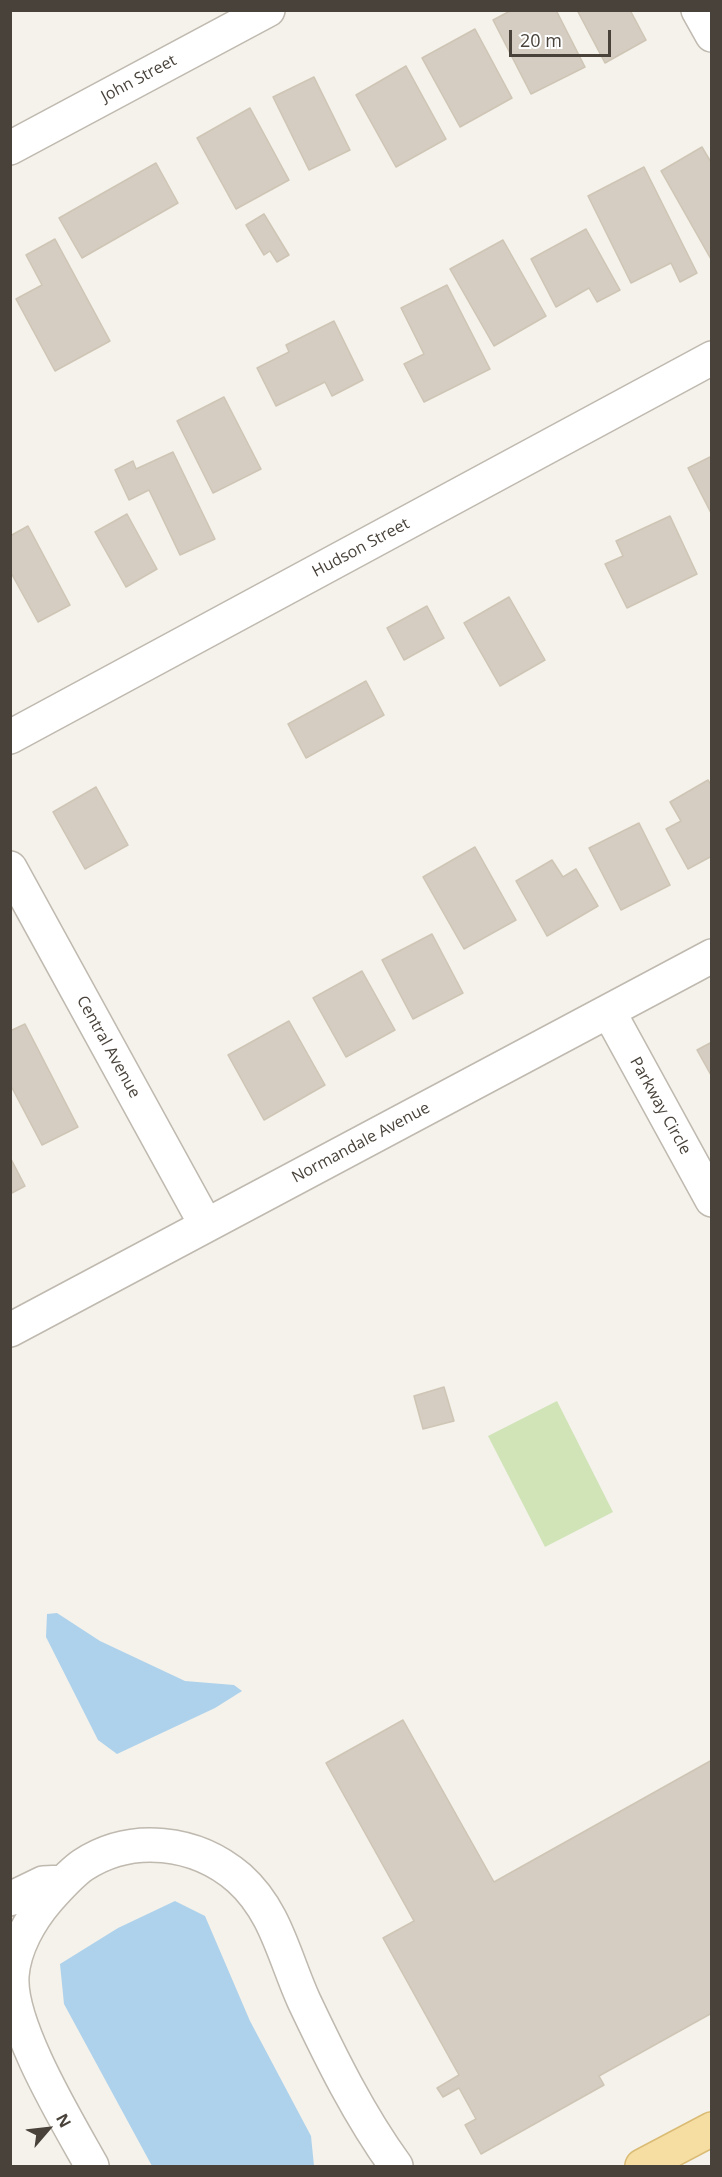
<!DOCTYPE html>
<style>
body{margin:0}
#map{position:relative;width:722px;height:2177px;overflow:hidden;background:#f4f2eb;font-family:"Open Sans",sans-serif}
canvas{display:block}
.frame{position:absolute;inset:0;border:12px solid #48423a;pointer-events:none}
.north{position:absolute;left:18px;top:2099px;width:60px;height:60px;-webkit-text-stroke:4px #fff;paint-order:stroke;rotate:62deg;font-size:16px;font-weight:700;line-height:24px;text-align:center;color:#48423a}
.north::after{content:'';display:block;margin:auto;width:21px;height:27px;background:#48423a;clip-path:polygon(50% 0,100% 100%,50% 72%,0 100%)}
.scale{position:absolute;left:509px;top:30px;width:102px;height:27px;box-sizing:border-box;border:3px solid #48423a;border-top:0;padding-left:8px;font-size:18px;line-height:21px;white-space:nowrap;color:#48423a;-webkit-text-stroke:4px #fff;paint-order:stroke}
</style>
<div id="map">
<canvas width="722" height="2177"></canvas>
<div class="frame"></div>
<div class="north">N</div>
<div class="scale">20 m</div>
</div>
<script>
const g = document.querySelector('canvas').getContext('2d');
g.lineJoin = 'round';
function paint(path, color) {
  g.fillStyle = color;
  g.fill(path, 'evenodd');
}
function strokePath(path, color, width, dash) {
  g.strokeStyle = color;
  g.lineWidth = width;
  g.lineCap = dash ? 'butt' : 'round';
  g.setLineDash(dash || []);
  g.stroke(path);
}
function write(font, color, halo, rows, align = 'center') {
  g.font = font + ' "Open Sans",sans-serif';
  g.lineWidth = 4.5;
  g.setLineDash([]);
  g.textBaseline = 'middle';
  g.strokeStyle = halo;
  g.fillStyle = color;
  for (const [text, x, y, turn = 0] of rows) {
    g.save();
    g.translate(x, y);
    g.rotate((+turn || 0) * Math.PI / 180);
    g.textAlign = isNaN(turn) ? turn : align;
    if (halo) g.strokeText(text, 0, 0);
    g.fillText(text, 0, 0);
    g.restore();
  }
}
const green = new Path2D(`
 M 557,1401 L 613,1512 L 545,1547 L 488,1436 Z`);
const water = new Path2D(`
 M 57,1613 L 100,1641 L 185,1681 L 234,1685 L 242,1691 L 215,1708 L 117,1754 L 98,1740 L 46,1637 L 47,1614 Z
 M 175,1901 L 205,1916 L 250,2021 L 311,2136 L 314,2166 L 152,2166 L 64,2004 L 60,1964 L 118,1928 Z`);
const building = new Path2D(`
 M 512,10 L 556,10 L 585,67 L 531,94 L 493,20 Z
 M 577,10 L 630,10 L 646,40 L 605,63 Z
 M 475,29 L 512,98 L 460,127 L 422,58 Z
 M 406,66 L 446,139 L 396,167 L 356,95 Z
 M 314,77 L 350,150 L 309,170 L 273,97 Z
 M 250,108 L 289,180 L 236,209 L 197,138 Z
 M 702,147 L 712,164 L 712,261 L 661,171 Z
 M 156,163 L 178,203 L 82,258 L 59,218 Z
 M 644,167 L 697,273 L 680,282 L 671,263 L 631,283 L 588,196 Z
 M 264,214 L 289,255 L 277,262 L 270,251 L 264,255 L 246,225 Z
 M 586,229 L 620,290 L 597,302 L 589,288 L 556,307 L 531,259 Z
 M 55,239 L 110,341 L 55,371 L 16,299 L 42,285 L 26,255 Z
 M 503,240 L 546,316 L 494,346 L 450,269 Z
 M 447,285 L 490,369 L 424,402 L 404,364 L 424,354 L 401,308 Z
 M 334,321 L 363,380 L 332,396 L 325,382 L 276,406 L 257,368 L 289,352 L 286,345 Z
 M 224,397 L 261,469 L 213,493 L 177,421 Z
 M 173,452 L 215,539 L 180,555 L 149,490 L 129,500 L 115,470 L 133,461 L 136,469 Z
 M 712,456 L 712,515 L 688,468 Z
 M 127,514 L 157,569 L 126,587 L 95,532 Z
 M 670,516 L 697,574 L 627,608 L 605,564 L 623,556 L 616,541 Z
 M 28,526 L 70,605 L 38,622 L 10,571 L 10,536 Z
 M 509,597 L 545,660 L 500,686 L 464,623 Z
 M 427,606 L 444,638 L 404,660 L 387,628 Z
 M 366,681 L 384,715 L 306,758 L 288,724 Z
 M 708,780 L 712,786 L 712,856 L 688,869 L 666,829 L 681,821 L 670,802 Z
 M 96,787 L 128,845 L 85,869 L 53,812 Z
 M 639,823 L 670,885 L 621,910 L 589,848 Z
 M 475,847 L 516,920 L 464,949 L 423,877 Z
 M 552,860 L 563,877 L 576,869 L 598,906 L 547,936 L 516,881 Z
 M 432,934 L 463,993 L 413,1019 L 382,960 Z
 M 362,971 L 395,1030 L 346,1057 L 313,998 Z
 M 289,1021 L 325,1085 L 264,1120 L 228,1055 Z
 M 25,1024 L 78,1127 L 42,1145 L 10,1084 L 10,1031 Z
 M 712,1042 L 712,1077 L 697,1050 Z
 M 10,1157 L 25,1186 L 10,1194 Z
 M 444,1387 L 454,1421 L 423,1429 L 414,1396 Z
 M 403,1720 L 494,1882 L 712,1760 L 712,2013 L 599,2076 L 604,2085 L 481,2154 L 465,2125 L 476,2119 L 459,2088 L 443,2097 L 437,2088 L 459,2075 L 383,1938 L 414,1921 L 326,1763 Z`);
const minor = new Path2D(`
 M 698,10 L 712,35
 M 10,148 L 268,10
 M 10,737 L 712,358
 M 10,868 L 206,1225
 M 609,1012 L 712,1200
 M 10,1330 L 712,956
 M 10,1899 L 43,1883 L 63,1882
 M 92,2166 C 67,2121 9,2026 12,1976 C 14,1948 30,1920 48,1899 C 59,1887 70,1874 83,1865 C 132,1833 196,1841 239,1878 C 276,1911 284,1957 304,2001 C 331,2058 359,2115 396,2166`);
const major = new Path2D(`
 M 642,2166 L 712,2129`);
const streetNames = [
 ["John Street",139,79,-28],
 ["Hudson Street",361,548,-28],
 ["Central Avenue",108,1047,61],
 ["Parkway Circle",660,1106,61],
 ["Normandale Avenue",361,1143,-28]
];
paint(green, '#d1e4b8');
paint(water, '#aed2eb');
paint(building, '#d5cdc2');
strokePath(building, '#cfc5b5', 1.5);
strokePath(minor, '#bfb9af', 36);
strokePath(major, '#dabb74', 36);
strokePath(minor, '#fff', 33);
strokePath(major, '#f6dea3', 33);
write('16px', '#48423a', '#fff', streetNames);
</script>
